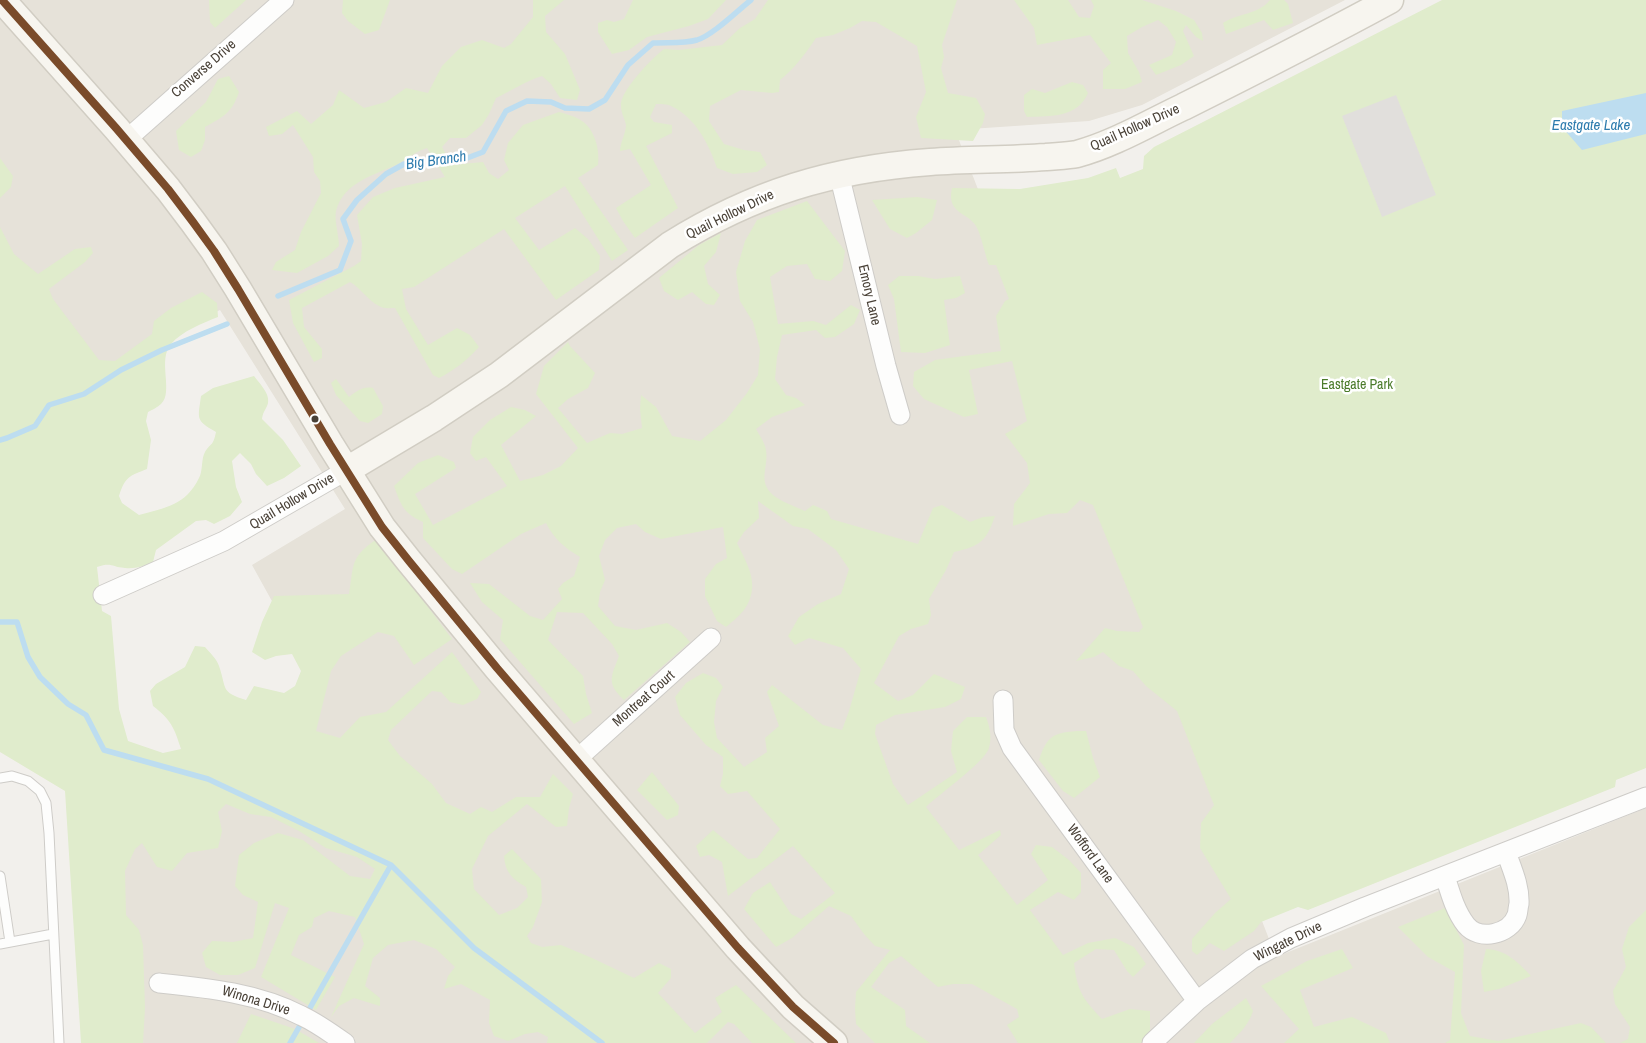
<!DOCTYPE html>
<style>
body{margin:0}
canvas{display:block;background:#f2f0ec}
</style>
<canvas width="1646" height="1043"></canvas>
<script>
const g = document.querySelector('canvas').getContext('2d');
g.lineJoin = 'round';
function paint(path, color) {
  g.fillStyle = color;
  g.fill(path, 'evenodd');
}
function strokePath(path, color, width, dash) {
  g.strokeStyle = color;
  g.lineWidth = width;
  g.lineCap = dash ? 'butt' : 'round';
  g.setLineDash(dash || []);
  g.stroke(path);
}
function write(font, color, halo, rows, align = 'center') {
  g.font = font + ' "Archivo Narrow",sans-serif';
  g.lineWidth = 5;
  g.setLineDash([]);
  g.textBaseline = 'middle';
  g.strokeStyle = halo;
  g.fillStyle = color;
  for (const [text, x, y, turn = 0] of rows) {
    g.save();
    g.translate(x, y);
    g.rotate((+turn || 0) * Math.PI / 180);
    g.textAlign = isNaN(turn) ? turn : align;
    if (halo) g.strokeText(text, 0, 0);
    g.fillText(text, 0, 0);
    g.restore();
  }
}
const residential = new Path2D(`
 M 0,0 L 1345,0 L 1142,105 L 1089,121 L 955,130 L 1276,957 L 1646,808 L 1646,1043 L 128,1043 L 114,766 L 217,776 L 315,679 L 252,565 L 345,509 L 220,310 L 169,335 L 92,386 L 0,339 Z`);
const green = new Path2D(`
 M 209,0 L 246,0 L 215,28 L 210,22 Z
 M 343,0 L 390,0 L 379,30 L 365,34 L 348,21 L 342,13 Z
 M 533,0 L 564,0 L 545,16 L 546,32 L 565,54 L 580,90 L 577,100 L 560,98 L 551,84 L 542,76 C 526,81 511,91 496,98 L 489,114 L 482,125 L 466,138 L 450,138 L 442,147 L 452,165 L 483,162 L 489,173 L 498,179 L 509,170 L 504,160 L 508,143 L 523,125 L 559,112 C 566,114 575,116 582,121 C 595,130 600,150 598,165 L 578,178 L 628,250 L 612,261 L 565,186 L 515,218 L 539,250 L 575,228 L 588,239 L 600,256 L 599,270 L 556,300 L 504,229 L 414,287 L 402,289 L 406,309 L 428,345 L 457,328 L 470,335 L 479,347 C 467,360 455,370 439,378 L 433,375 L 395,308 C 390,308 383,309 379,306 C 367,300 361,288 350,282 L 302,308 L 304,327 L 322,349 L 322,358 L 314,362 L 293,323 L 289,300 L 354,266 L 361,261 L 362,244 L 357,215 L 373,197 L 395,188 L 445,177 L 427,148 C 417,151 409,157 400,163 C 376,175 344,181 336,211 C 334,219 339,236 339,246 L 328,256 L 297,273 L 272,270 L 276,262 L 295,250 L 301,232 L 321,193 L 320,181 L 314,172 L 313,157 L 293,125 L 282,134 L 269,136 L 266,127 L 297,111 L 311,124 L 333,105 L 339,90 L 364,108 L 386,102 L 406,88 L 428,93 L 442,66 L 461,47 L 482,40 L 504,48 L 511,44 L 533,17 Z
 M 633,0 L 726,0 L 708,19 L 689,26 L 647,37 L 629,50 L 612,54 L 598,32 L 598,23 L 607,20 L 614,22 L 624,19 Z
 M 768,0 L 957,0 L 942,45 L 944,57 L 941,68 L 948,93 L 976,98 L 985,114 L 983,123 L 973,141 L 921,138 L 916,117 L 926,92 L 917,46 L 876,22 L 862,21 L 850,28 L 833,35 L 816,38 C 805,54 795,68 780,80 L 779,92 L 772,93 L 741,90 L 710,106 L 709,121 L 724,144 L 744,150 L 760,152 L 767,165 L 757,172 L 733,174 L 717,168 C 709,144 695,117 671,106 C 667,104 660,104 656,104 L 650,117 L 654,122 L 672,125 L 672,133 L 646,146 L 678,208 L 635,238 L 623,221 L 616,208 L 651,185 L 630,149 L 620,151 C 620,143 626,133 626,125 C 625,119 621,113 621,106 C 619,92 652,58 664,49 L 679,50 L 722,45 L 740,28 L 755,19 Z
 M 1014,0 L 1068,0 L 1079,17 L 1090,18 L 1094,6 L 1091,0 L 1142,0 L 1176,11 L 1194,20 L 1202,33 L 1203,41 L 1196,37 L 1186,25 L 1183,31 L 1194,56 L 1181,65 L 1156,75 L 1149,65 L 1172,55 L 1176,42 L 1167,27 L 1158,20 L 1142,27 L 1127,36 L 1128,53 L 1139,72 L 1142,82 L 1125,89 L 1103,89 L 1103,70 L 1111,63 L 1090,35 L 1037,45 L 1034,28 Z
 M 1270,0 L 1284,0 L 1288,4 L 1293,23 L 1273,30 L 1264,20 L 1226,34 L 1223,23 C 1238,13 1258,15 1270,0 Z
 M 1442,0 L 1646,0 L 1646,768 L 1616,780 L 1615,787 L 1308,910 L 1298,907 L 1261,922 L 1254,931 L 1224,951 L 1210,943 L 1197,955 L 1192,951 L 1192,939 L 1215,913 L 1231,899 L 1200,848 L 1201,823 L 1214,805 L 1177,711 L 1146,686 L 1133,671 L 1119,666 L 1103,652 L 1094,657 L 1076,661 L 1105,628 L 1117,631 L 1139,632 L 1143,627 L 1093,505 L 1080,500 L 1067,513 L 1049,514 L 1013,526 L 1014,504 L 1030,483 L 1027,463 L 1005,434 L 1027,421 L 1012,361 L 969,370 L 978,414 L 964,417 L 924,399 L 913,386 L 914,372 L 935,360 L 1001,351 L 996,316 L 1005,301 L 1009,299 L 996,265 L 989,265 C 985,255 981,234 976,226 C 968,212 946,214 952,188 L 1020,189 L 1088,178 L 1116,168 L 1120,178 L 1143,169 L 1144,156 L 1154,147 Z
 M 229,76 L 239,92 C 232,113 223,117 205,127 L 205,140 L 201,151 L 191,157 L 179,150 L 176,131 L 206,102 L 218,79 Z
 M 1072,82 L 1083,85 L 1088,93 C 1077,118 1051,116 1027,117 L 1024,111 L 1024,95 L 1032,89 L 1045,93 Z
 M 0,158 L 13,176 L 11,187 L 0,198 Z
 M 917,197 L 937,200 L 932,220 L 916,233 L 907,238 L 890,229 L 872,200 Z
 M 807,201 L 845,251 L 842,271 L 830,281 L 815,279 L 807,264 L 787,266 L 770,277 L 778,324 L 813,321 L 826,325 L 851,305 L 860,310 L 854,324 L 835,337 L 825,338 L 816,330 L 782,335 L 777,357 L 775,379 L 786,395 L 796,398 L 805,405 L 772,417 L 756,429 C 760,436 765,443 766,450 C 769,467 757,481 773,495 C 780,501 796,507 805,511 L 813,505 L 827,511 L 831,519 L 918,544 L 933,508 L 942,505 L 970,522 L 983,517 L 995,516 C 986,542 980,546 954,552 L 946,570 L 929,599 L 931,615 L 928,624 L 911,629 L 899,636 L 874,683 L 898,701 L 913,695 L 934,674 L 965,687 L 961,699 L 945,707 L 895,715 L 876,725 L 875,734 L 893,784 L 908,805 L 957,772 L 951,751 L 953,731 L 967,717 L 986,717 C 990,728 992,736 989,748 C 984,763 939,794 926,807 L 959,850 L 1000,830 L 1001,835 L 978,855 L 1017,905 L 1048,880 L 1031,854 L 1036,845 L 1052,847 L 1069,860 L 1081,873 L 1081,892 L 1074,900 L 1058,892 L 1030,910 L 1063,955 L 1088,943 L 1115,938 L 1134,947 L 1146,964 L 1133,977 L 1127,971 L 1114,950 L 1096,949 L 1074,963 C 1077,991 1083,999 1102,1019 L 1130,1009 L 1150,1011 L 1150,1034 L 1141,1043 L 1018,1043 L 1007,1025 L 1019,1017 L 1017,1009 L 972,984 L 953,984 L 938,987 L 901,956 L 889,963 L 871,987 L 905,1010 L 906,1026 L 930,1043 L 875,1043 L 856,1024 L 855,1009 L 856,992 L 890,950 L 875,946 L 864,934 L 851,916 L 829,906 L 792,938 L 776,947 L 744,909 L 753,893 L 770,882 L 791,914 L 801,919 L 835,893 L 793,846 L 728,896 L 722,862 L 709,855 L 700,857 L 696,846 L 713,830 L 748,859 L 757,858 L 780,829 L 747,791 L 728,794 L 720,786 L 723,774 L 723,757 L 706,745 L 680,715 L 675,697 L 686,683 L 703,673 L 716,678 L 723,687 L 716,701 L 714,722 L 717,738 L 744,767 L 767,752 L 765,738 L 779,726 L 767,692 L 772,685 L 823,725 L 842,730 L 849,711 L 861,669 L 843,648 L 809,638 L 795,645 L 788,636 L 799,617 L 818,604 L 841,594 L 849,569 L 836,550 L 808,529 L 793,526 L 758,501 L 759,518 L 744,532 L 737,543 C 748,566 761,585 744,610 C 739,616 732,622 726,627 L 717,621 L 705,596 L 705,579 L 716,564 L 727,558 L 723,527 L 661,539 L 645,532 L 636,524 L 617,528 L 605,540 L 599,556 L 605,580 L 600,592 L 598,606 L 615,626 L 636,630 L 667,623 L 681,632 L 690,642 L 624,700 C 606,683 611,677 619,656 L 612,644 L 583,613 L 557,612 L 548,640 L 583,676 L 586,694 L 592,713 L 574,724 L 500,639 L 503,620 L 482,602 L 470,583 L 489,584 L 530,616 L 543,620 L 562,599 L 558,589 L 563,583 L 574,576 L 580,557 C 565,548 554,539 546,523 L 521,534 L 462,574 L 452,569 L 423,538 L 423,522 C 403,513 401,505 394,486 L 418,463 L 438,455 L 454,462 L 456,468 L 415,494 L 433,525 L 507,486 L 486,457 L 476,461 L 470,453 L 473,437 L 490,420 L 511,407 L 525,410 L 536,416 L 501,445 L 520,481 L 543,475 L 561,466 L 578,448 L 536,394 L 544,366 L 568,342 L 570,346 L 595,373 L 588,388 L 568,399 L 558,408 L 587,443 L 610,433 L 622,434 L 642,428 L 640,409 L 641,395 L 656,407 L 672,436 L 700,441 L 726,420 L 747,393 L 758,375 L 760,349 L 753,322 L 740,301 L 736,272 L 745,241 L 757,220 Z
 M 0,227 L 14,254 L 38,274 L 75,249 L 91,247 L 93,253 L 85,262 L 49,289 L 53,299 L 99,360 L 115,361 L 152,334 L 154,321 L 171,308 L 202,292 L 217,303 L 218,317 C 203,323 182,331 171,344 C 157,360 174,392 161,404 C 158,407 152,410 148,412 L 146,421 L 151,440 L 147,469 C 129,476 125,477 119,496 L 122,503 L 139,515 C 165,508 186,505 199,478 C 203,471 201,459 205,452 C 211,442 213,447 216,432 C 195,420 198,419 201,396 L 213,388 L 254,376 C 259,383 270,393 268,403 C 267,408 263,411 262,419 L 283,440 L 301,466 L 284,478 L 267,486 L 256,474 L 251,464 L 240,453 L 232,461 L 236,487 L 242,502 L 230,516 L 214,524 L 206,520 L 196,521 L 156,550 L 153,562 C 143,566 136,569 125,568 C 111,567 112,562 97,567 L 102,611 L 111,616 L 119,709 L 128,741 L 163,753 L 181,749 C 174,727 171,720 153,706 L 150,691 L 156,684 L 185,667 L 195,646 L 205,647 C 210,653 217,659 219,666 C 227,689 220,692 246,700 L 254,686 L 284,693 L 295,686 L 301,671 L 292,654 L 276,656 L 265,660 L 252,652 L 262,622 L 274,596 L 349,594 C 354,564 350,557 377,539 L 452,639 L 414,665 L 394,636 L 378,632 L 341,656 L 331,671 L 316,731 L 340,738 L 360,717 L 386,712 L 452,652 L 481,692 L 477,699 L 463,705 L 450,702 L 441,692 L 432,691 L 391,730 L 388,740 L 400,756 L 432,784 L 446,803 L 470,814 L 481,807 L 492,812 L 516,797 L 540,797 L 553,774 L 573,794 L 569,808 L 567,826 L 556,827 L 527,804 L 488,836 L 472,869 L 474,889 L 499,915 L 517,908 L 528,897 L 526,887 C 512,879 505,872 504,856 L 512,849 L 541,879 L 542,902 L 533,927 L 527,936 L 531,943 L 542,947 L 561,945 L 592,958 L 634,978 L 659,963 L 671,969 L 671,978 L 658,993 L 695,1033 L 722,1012 L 715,998 L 736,985 L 796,1043 L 752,1043 L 734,1024 L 728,1022 L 707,1043 L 547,1043 L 548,1037 L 538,1032 L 525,1034 L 508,1041 L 494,1036 L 489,1023 L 490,1000 L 461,984 L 444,989 L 448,976 L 455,967 L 436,949 L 414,940 L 388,945 L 373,958 L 365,986 L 380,998 L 380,1006 L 354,998 L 339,1006 L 331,1017 L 364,944 L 355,917 L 329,911 L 314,918 L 312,927 L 299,935 L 291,955 L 335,977 L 316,1010 L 261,977 L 289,908 L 275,903 L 255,968 L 238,975 L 220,975 L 206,967 L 202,953 L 212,941 L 233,942 L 253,938 L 258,902 L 243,895 L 235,886 L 239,855 L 254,843 L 278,833 L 303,840 L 350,876 L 370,879 L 375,869 L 357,857 L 326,848 L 299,831 L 271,817 L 250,814 L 226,804 L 218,812 L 222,831 L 218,848 L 187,853 L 172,871 L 157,867 L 142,843 L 135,849 L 125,871 L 126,915 L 139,930 L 143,945 L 145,1008 L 143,1043 L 81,1043 L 65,791 L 0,752 Z
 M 721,233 L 716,252 L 704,266 L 708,284 L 720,295 L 714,305 L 706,304 L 692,292 L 678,300 L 664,291 L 659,278 L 699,245 Z
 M 899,276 L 918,276 L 935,279 L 960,276 L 965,293 L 956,298 L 944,300 L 950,345 L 925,353 L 901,352 L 894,299 L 888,285 Z
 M 336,379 L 349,397 C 357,391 363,386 373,388 L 383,406 L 382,414 L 368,423 L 360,421 L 336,395 L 331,383 Z
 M 1077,731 L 1086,731 L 1093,758 L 1100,777 L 1074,798 L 1063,791 L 1039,760 C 1047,736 1053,733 1077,731 Z
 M 652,772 L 679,806 L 678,815 L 667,820 L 637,790 Z
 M 1445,908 L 1464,945 L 1461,1013 L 1470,1036 L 1498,1041 L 1581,1023 L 1591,1027 L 1606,1043 L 1445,1043 L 1450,1040 L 1455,972 L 1428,957 L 1398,927 Z
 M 1646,910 L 1646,1043 L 1620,1043 L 1628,1039 L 1630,1027 L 1615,1004 L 1613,991 L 1626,967 L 1622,949 L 1629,927 Z
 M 1342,949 L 1353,968 L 1300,990 L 1314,1027 L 1352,1017 L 1386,1033 L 1390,1043 L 1284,1043 L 1299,1029 L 1261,986 L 1307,961 Z
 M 1486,949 C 1505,949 1519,963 1531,976 L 1499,989 L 1484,992 L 1481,971 Z
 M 1246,998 L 1253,1011 C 1249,1024 1240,1033 1230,1043 L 1194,1043 L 1212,1024 Z
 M 251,1014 L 295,1029 L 319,1043 L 237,1043 Z`);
const parking = new Path2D(`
 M 1396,95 L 1436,195 L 1382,217 L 1342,116 Z`);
const water = new Path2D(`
 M 1646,93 L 1646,134 L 1582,150 L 1562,127 L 1562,111 Z`);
const stream = new Path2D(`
 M 278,296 L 340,270 L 351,241 L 343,219 L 357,200 L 386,174 L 404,164 L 462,160 L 483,152 L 506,111 L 527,101 L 551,102 L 565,108 L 589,109 L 605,100 L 628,65 L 653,43 C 667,42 683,44 697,40 C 713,35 737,11 751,0
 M 0,440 L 7,438 L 35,426 L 49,405 L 84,394 L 121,370 L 162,350 L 227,324
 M 0,622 L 17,622 L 28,657 L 40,677 L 68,704 L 86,715 L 104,750 L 208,779 L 391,865 L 474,948 L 602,1043
 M 290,1043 L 391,865`);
const lane = new Path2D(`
 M 0,778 L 12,776 L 28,781 L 40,791 L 46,803 L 49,833 L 59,1043
 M 0,876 L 10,942
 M 0,944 L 53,934`);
const street = new Path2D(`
 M 126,140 L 284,0
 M 839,174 L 886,366 L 900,415
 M 103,595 L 224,541 L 347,470
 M 1003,700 L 1004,730 L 1012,748 L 1197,1001
 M 577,759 L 711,638
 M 1445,876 C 1450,892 1455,911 1466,925 C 1479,941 1510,935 1517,915 C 1518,912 1518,907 1519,904 C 1520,886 1512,869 1506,852
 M 159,983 C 208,988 258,993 302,1016 C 317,1023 331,1033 345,1043
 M 1152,1043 L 1197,1001 L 1252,959 L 1291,938 L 1365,907 L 1646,797`);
const secondary = new Path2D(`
 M 2,0 L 116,128 L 168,189 L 193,222 L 214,251 L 238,289 L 330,444 L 382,527 L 409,561 L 497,668 L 738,948 L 793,1007 L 834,1043
 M 347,470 L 434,418 L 499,375 L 670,245 C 753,193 832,169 930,162 C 968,159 1007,160 1046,157 C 1056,156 1067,156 1077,154 C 1114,144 1149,123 1183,107 C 1253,72 1322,37 1390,0`);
const bus1 = new Path2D(`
 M 2,0 L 116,128 L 168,189 L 193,222 L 214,251 L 238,289 L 330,444 L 382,527 L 409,561 L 497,668 L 738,948 L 793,1007 L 834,1043`);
const markers = [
 [315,419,4.5,"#494137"]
];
const streetNames = [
 ["Converse Drive",204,69,-41],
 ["Quail Hollow Drive",1135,128,-24],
 ["Quail Hollow Drive",730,215,-26],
 ["Emory Lane",869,295,77],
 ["Quail Hollow Drive",292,502,-31],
 ["Montreat Court",644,699,-41],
 ["Wofford Lane",1090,854,54],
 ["Wingate Drive",1288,942,-26],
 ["Winona Drive",256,1001,17]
];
const parkNames = [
 ["Eastgate Park",1357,385]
];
const waterNames = [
 ["Eastgate Lake",1591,126],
 ["Big Branch",436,161,-8]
];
paint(residential, '#e6e2d9');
paint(green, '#e0eccc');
paint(parking, '#e1dfdc');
paint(water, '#bdddf0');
strokePath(stream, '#bdddf0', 5.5);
strokePath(lane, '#ceccc8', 11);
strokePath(street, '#ceccc8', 21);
strokePath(secondary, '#d1cdc3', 29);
strokePath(lane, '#fdfdfc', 9);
strokePath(street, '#fdfdfc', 19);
strokePath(secondary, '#f7f5ef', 26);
strokePath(bus1, '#7a4b2a', 8);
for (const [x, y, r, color] of markers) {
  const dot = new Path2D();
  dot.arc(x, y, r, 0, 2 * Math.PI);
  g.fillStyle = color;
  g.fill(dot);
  strokePath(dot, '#fff', 2);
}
write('14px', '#494137', '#fff', streetNames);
write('14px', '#4b7b2a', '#fff', parkNames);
write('italic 15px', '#2e7cae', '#fff', waterNames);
</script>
